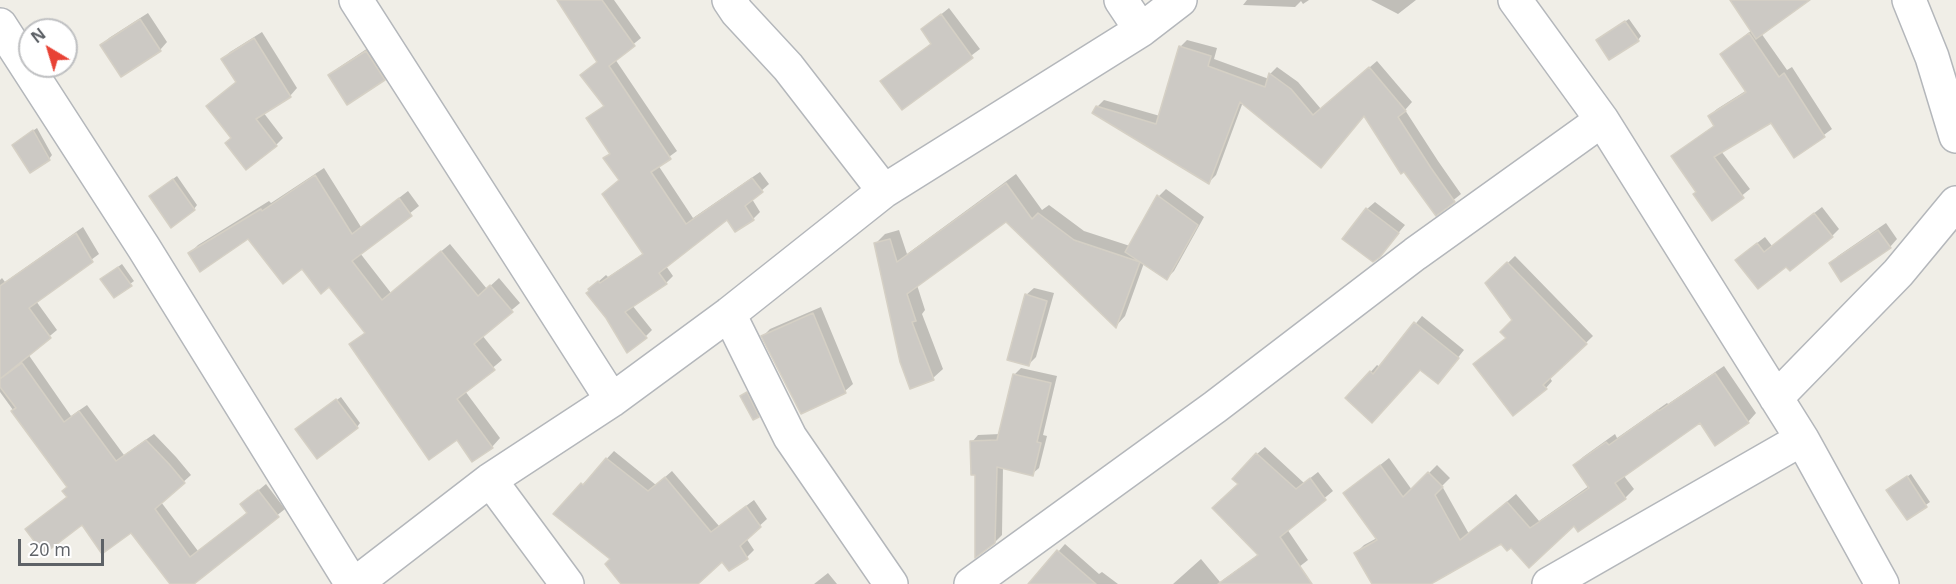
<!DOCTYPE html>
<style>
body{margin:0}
#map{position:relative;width:1956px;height:584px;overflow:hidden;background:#f0eee7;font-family:"Open Sans",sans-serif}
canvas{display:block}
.north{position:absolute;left:18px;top:18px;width:60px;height:60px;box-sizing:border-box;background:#fff;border:2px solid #bfc0c2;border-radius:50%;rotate:322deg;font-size:16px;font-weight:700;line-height:24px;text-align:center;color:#5e6267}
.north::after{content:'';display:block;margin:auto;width:21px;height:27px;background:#e84235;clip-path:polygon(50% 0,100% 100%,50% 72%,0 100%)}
.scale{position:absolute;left:18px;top:539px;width:86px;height:27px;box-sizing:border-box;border:3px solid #5e6267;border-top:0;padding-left:8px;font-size:18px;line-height:21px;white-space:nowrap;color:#5e6267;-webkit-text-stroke:4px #fff;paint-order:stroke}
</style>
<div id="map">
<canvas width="1956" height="584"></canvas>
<div class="north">N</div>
<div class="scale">20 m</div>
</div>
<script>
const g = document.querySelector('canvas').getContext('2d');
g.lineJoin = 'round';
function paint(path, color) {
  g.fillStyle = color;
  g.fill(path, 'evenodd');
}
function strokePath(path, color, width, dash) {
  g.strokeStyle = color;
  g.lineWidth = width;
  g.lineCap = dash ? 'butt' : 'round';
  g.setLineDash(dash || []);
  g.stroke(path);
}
const shadow = new Path2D(`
 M 578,0 L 614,0 L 641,38 L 615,59 L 677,151 L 658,165 L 693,218 L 760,172 L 769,184 L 752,199 L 760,212 L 753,219 L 736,230 L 728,218 L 666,266 L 673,276 L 666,283 L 632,305 L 652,330 L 646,336 L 590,289 L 606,275 L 608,277 L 644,253 L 604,194 L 620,179 L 605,159 L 611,152 L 588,118 L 605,105 L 598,61 Z
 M 1247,0 L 1309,0 L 1303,4 L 1301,1 L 1295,7 L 1243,5 Z
 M 1371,0 L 1416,0 L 1398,14 Z
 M 1732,0 L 1791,0 L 1761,33 L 1787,70 L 1792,67 L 1832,129 L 1795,156 L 1772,121 L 1721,151 L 1750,189 L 1713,219 L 1697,192 L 1673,156 L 1715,125 L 1709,116 L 1717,109 L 1747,90 L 1722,54 L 1752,30 Z
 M 949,8 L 980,49 L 902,108 L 882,81 L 932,43 L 923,29 Z
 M 148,13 L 167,42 L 160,50 L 102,46 L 109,38 Z
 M 1629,19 L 1641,36 L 1638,40 L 1601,37 Z
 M 262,32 L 297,88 L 290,96 L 263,112 L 283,138 L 276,145 L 233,138 L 237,81 L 223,59 L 230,52 Z
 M 1187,40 L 1217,48 L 1214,59 L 1269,79 L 1270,74 L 1277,67 L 1298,82 L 1321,109 L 1377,61 L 1412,102 L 1405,110 L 1438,161 L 1461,194 L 1436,214 L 1364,114 L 1328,159 L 1243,102 L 1216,175 L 1209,182 L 1097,107 L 1104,100 L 1160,116 L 1180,47 Z
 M 374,44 L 391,71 L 384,79 L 330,76 L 338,68 Z
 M 37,128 L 52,155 L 49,159 L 17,142 Z
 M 324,168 L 361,227 L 408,191 L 419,206 L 360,253 L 391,293 L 450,244 L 487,289 L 499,278 L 520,303 L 482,335 L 502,360 L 465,391 L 500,438 L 492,447 L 457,438 L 351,345 L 366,332 L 330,285 L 302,267 L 248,237 L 190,253 L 198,245 L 269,201 L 271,203 Z
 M 1016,174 L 1042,210 L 1049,205 L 1084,231 L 1130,246 L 1159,196 L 1166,189 L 1204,217 L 1174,271 L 1167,278 L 1144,263 L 1125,316 L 1116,326 L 1006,220 L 917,285 L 925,310 L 922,314 L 943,369 L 933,378 L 875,244 L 885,234 L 899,230 L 907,254 Z
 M 177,176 L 197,205 L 194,209 L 154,193 Z
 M 1375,202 L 1405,225 L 1379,256 L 1367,209 Z
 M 1822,207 L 1839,229 L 1832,236 L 1787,264 L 1744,253 L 1765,237 L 1772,246 Z
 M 1886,223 L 1897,239 L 1890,247 L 1831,264 L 1838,256 Z
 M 83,227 L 99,254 L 36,301 L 57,330 L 28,354 L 71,416 L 87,405 L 124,455 L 154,434 L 176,457 L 191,475 L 161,502 L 198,551 L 248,512 L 242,504 L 266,484 L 285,509 L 191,584 L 171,584 L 132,531 L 82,523 L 27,529 L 68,496 L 69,487 L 0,392 L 0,280 L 2,278 L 5,282 Z
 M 1515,256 L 1593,336 L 1550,378 L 1552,381 L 1546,388 L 1513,413 L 1508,337 L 1514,320 L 1487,283 Z
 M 122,264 L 134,281 L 114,296 L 105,276 Z
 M 1034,288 L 1054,293 L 1036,357 L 1029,364 L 1026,295 Z
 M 821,307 L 853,384 L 845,391 L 763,336 L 770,329 Z
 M 1422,316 L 1464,350 L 1444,375 L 1420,368 L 1347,398 L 1377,365 L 1380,367 Z
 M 1724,366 L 1756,413 L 1748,422 L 1701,421 L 1624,476 L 1634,489 L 1625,498 L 1578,530 L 1574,524 L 1511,546 L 1501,542 L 1428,584 L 1373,584 L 1356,553 L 1364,545 L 1377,538 L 1345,493 L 1389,458 L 1412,490 L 1437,465 L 1450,478 L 1442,486 L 1469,534 L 1516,494 L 1539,521 L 1589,486 L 1575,465 L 1583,457 L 1615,434 L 1617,438 L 1667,403 L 1668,404 Z
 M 1021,368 L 1057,376 L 1043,435 L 1047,436 L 1039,468 L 1032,474 L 1003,467 L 1002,535 L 995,542 L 976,473 L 972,442 L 978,435 L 1000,434 L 1014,375 Z
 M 751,391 L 762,412 L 758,415 L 744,396 Z
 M 341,397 L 360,423 L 357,427 L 301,425 Z
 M 1265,447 L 1304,483 L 1318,472 L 1333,491 L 1287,529 L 1308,560 L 1277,584 L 1173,584 L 1201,559 L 1220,582 L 1259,554 L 1240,484 L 1257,454 Z
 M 614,451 L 656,485 L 672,471 L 719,526 L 754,500 L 767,519 L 746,538 L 754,550 L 747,557 L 723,560 L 695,584 L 641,584 L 555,514 Z
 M 1911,474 L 1930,502 L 1907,518 L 1892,487 Z
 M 1065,544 L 1099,574 L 1102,572 L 1118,584 L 1030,584 Z
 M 828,573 L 837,584 L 814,584 Z`);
const building = new Path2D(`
 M 557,0 L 602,0 L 635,46 L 609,66 L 671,159 L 651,172 L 686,224 L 752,178 L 763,192 L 745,206 L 754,220 L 735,232 L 727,220 L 659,273 L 667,284 L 625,312 L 647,338 L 627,353 L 606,318 L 586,293 L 589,291 L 588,289 L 598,281 L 600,283 L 643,254 L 602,194 L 619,180 L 603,158 L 610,154 L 586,118 L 604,106 L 580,75 L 597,62 Z
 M 1730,0 L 1810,0 L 1756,39 Z
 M 941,14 L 973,58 L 902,110 L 880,81 L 931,44 L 921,29 Z
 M 140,19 L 161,51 L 121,77 L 100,45 Z
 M 1625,21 L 1639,41 L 1609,60 L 1596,40 Z
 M 1749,33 L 1779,77 L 1784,73 L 1825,137 L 1794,158 L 1771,123 L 1714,157 L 1744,198 L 1712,221 L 1693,194 L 1696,192 L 1671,156 L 1714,126 L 1708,116 L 1746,92 L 1720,54 Z
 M 254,38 L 291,97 L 256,119 L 277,146 L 246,170 L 225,143 L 231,138 L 206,106 L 236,82 L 221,59 Z
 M 1179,46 L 1211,56 L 1208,66 L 1265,87 L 1269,73 L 1291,89 L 1313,115 L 1369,67 L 1406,111 L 1398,117 L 1431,168 L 1455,202 L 1436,216 L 1404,172 L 1401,174 L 1364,116 L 1321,168 L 1240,102 L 1209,184 L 1092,113 L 1096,106 L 1156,124 Z
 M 366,51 L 385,80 L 347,105 L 328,75 Z
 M 33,130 L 50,160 L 30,173 L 12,145 Z
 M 315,175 L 352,234 L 399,198 L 412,216 L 352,261 L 382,300 L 441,251 L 478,296 L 490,285 L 513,312 L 474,344 L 495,370 L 457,399 L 493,448 L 472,462 L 457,440 L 429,460 L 349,344 L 365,333 L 329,287 L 321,294 L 302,269 L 283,284 L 248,239 L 200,272 L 188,253 L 261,209 L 262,211 Z
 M 173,179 L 195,210 L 171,228 L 149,196 Z
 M 1006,183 L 1032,219 L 1038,213 L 1074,240 L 1140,262 L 1116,328 L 1006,222 L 907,294 L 916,321 L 912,322 L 934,380 L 910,389 L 900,362 L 874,243 L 890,239 L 897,262 Z
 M 1157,195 L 1198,225 L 1167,280 L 1125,252 Z
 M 1366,208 L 1399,233 L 1380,257 L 1373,262 L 1342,239 Z
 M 1814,213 L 1833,237 L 1790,271 L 1786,267 L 1758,289 L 1735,260 L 1757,243 L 1764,252 Z
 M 1878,230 L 1891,248 L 1841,282 L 1829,263 Z
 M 76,233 L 93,262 L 29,308 L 51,338 L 0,379 L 0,286 Z
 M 1507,262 L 1587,344 L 1543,385 L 1547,389 L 1513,416 L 1473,364 L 1506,338 L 1500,332 L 1512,320 L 1485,283 Z
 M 118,267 L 132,286 L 114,298 L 100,279 Z
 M 1025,294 L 1047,301 L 1029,366 L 1007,360 Z
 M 813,313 L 846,393 L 801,414 L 761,336 Z
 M 1414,322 L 1459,358 L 1438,384 L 1420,370 L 1372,423 L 1345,398 L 1370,371 L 1373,374 Z
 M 22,363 L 64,422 L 79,411 L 116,461 L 146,440 L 169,464 L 185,483 L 155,509 L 190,557 L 247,513 L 240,504 L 258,490 L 279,517 L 194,584 L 170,584 L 131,533 L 102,554 L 82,525 L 44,554 L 25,529 L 67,497 L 62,491 L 67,487 L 11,411 L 16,408 L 0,387 L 0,379 Z
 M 1715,373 L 1749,423 L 1715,446 L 1700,423 L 1615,483 L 1626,499 L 1578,532 L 1574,526 L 1529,568 L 1511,548 L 1507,551 L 1501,544 L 1431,584 L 1372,584 L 1354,553 L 1377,540 L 1343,493 L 1380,465 L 1403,497 L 1428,472 L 1443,487 L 1435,495 L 1460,540 L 1507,502 L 1530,528 L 1589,488 L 1573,465 L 1606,442 L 1609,445 L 1658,410 L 1659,411 Z
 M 1013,374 L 1051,383 L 1037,442 L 1041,443 L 1033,476 L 997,467 L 995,543 L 975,558 L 975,475 L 971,475 L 970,441 L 997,440 Z
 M 747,392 L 759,417 L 753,420 L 740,396 Z
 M 336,399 L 358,428 L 317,459 L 295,429 Z
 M 1256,453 L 1296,489 L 1310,478 L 1326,500 L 1280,537 L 1312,584 L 1218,584 L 1258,555 L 1212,508 L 1238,484 L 1232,479 Z
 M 606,458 L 648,491 L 665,477 L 711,532 L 746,506 L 761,527 L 740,546 L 748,559 L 729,571 L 722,562 L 698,584 L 621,584 L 605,564 L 610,559 L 553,514 L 581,483 L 583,485 Z
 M 1907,476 L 1927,507 L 1907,520 L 1886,490 Z
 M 1057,550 L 1096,584 L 1028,584 Z`);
const minor = new Path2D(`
 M 356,0 L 612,400
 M 729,0 L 737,12 L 788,67 L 884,191
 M 1121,0 L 1141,30
 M 1515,0 L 1602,120 L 1802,439 L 1882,584
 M 1909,0 L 1932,57 L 1956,136
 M 0,25 L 144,248 L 352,584
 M 729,314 L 790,437 L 891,584
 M 1776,398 L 1898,273 L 1956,203
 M 490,480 L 567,584
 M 355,584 L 490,480 L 612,400 L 729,314 L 884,191 L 1141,30 L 1180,0
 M 971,584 L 1215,407 L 1415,254 L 1602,120
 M 1549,584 L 1802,439`);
paint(shadow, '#0003');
paint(building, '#ccc9c4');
strokePath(building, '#d5d0c5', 1.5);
strokePath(minor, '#b4b7bb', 36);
strokePath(minor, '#fff', 33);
</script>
